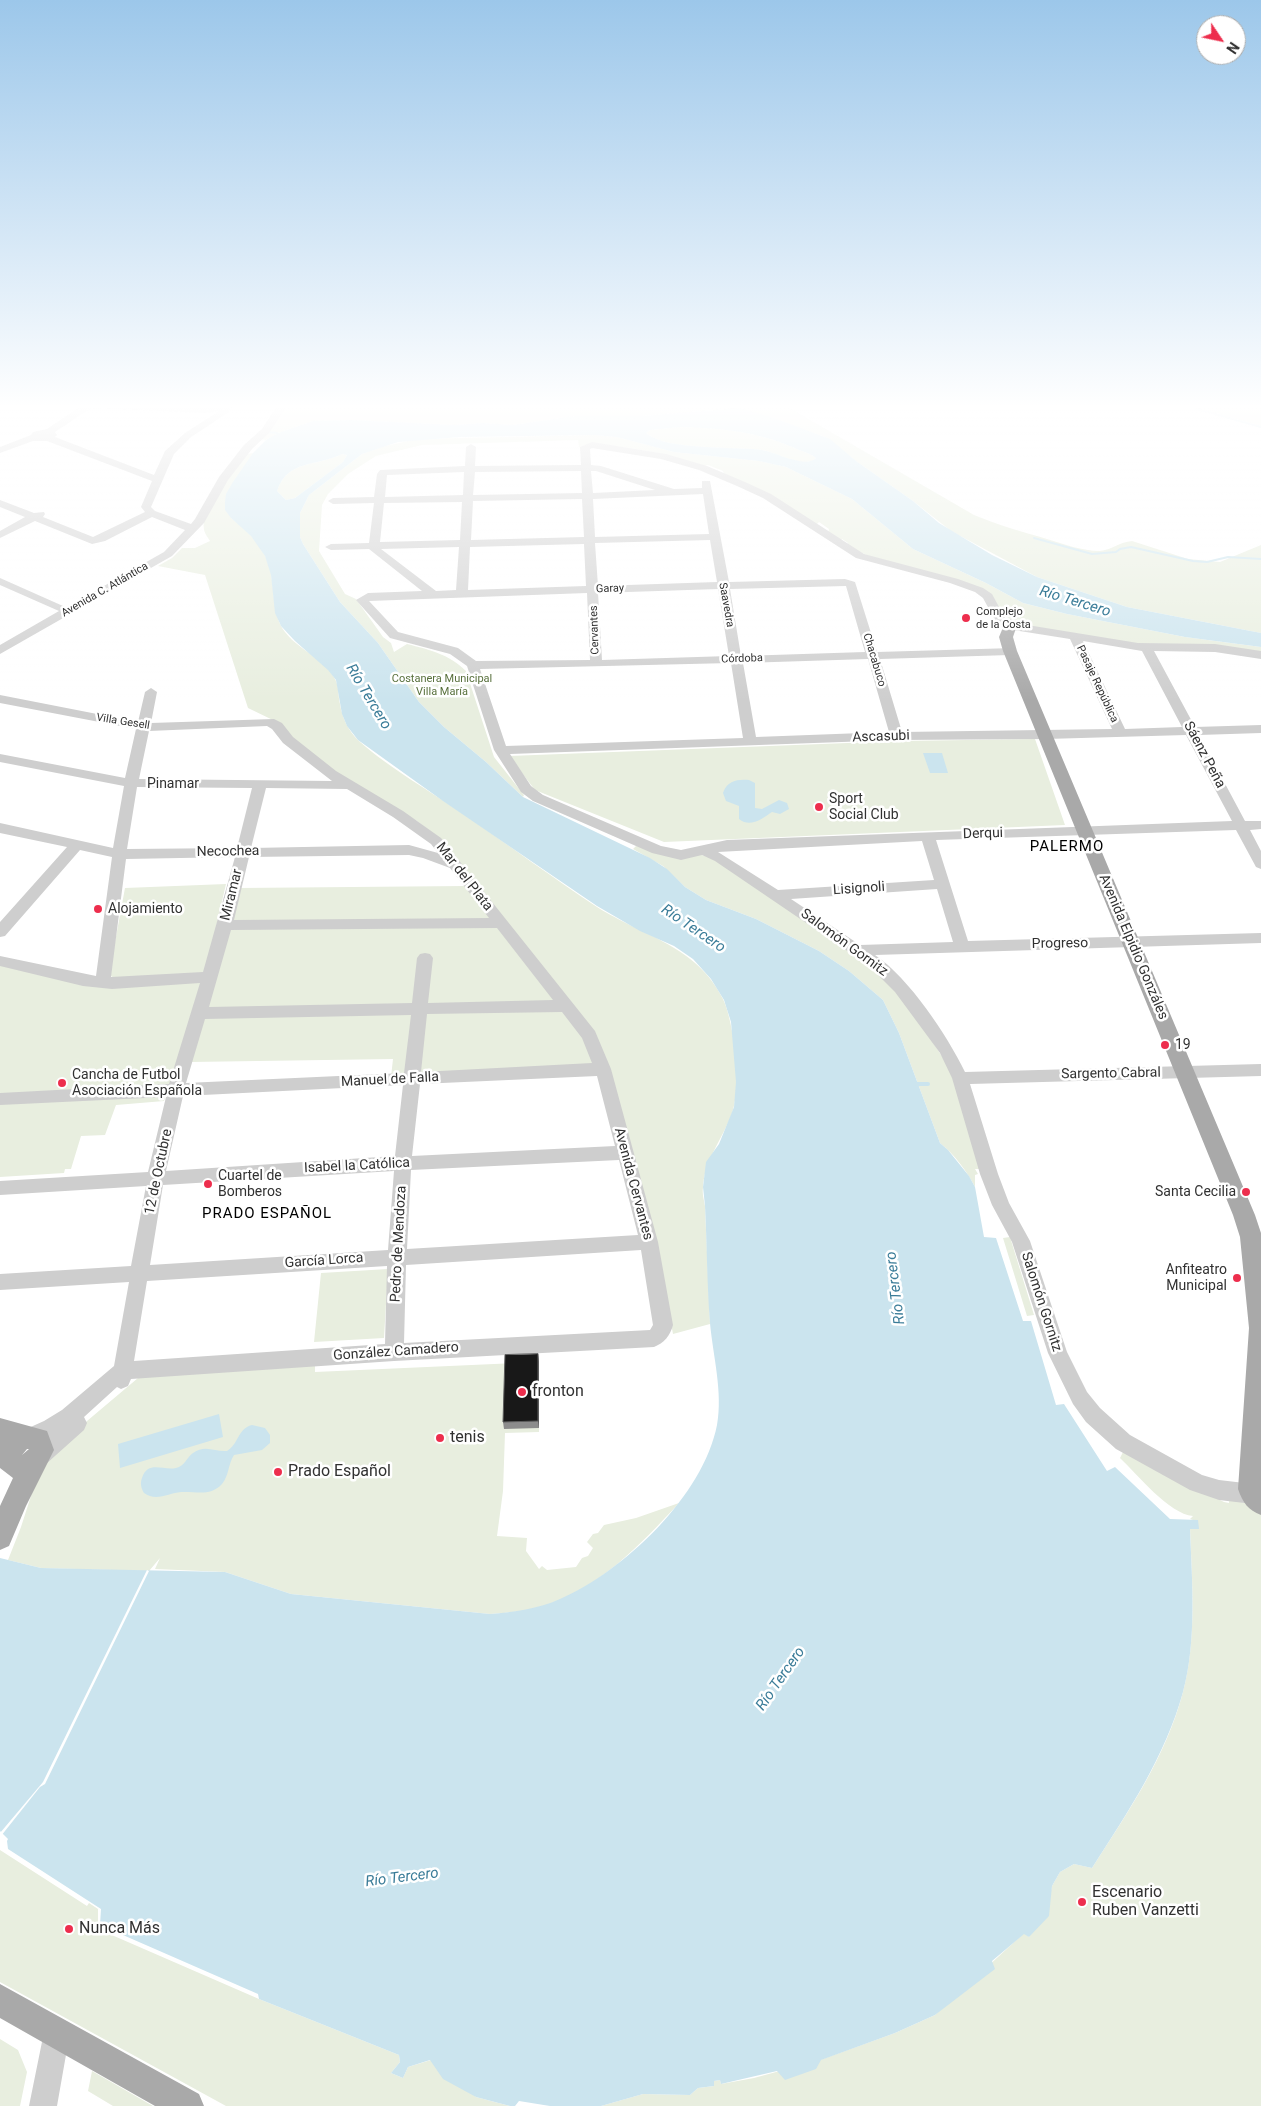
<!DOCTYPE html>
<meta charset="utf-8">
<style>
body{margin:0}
#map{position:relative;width:1261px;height:2106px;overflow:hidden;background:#fff;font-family:Roboto,sans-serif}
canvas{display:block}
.north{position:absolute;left:1196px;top:15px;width:50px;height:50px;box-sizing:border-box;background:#fff;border:1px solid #adadad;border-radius:50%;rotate:124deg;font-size:14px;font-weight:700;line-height:20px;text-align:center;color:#313131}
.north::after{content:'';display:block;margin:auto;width:18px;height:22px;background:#ed2e4d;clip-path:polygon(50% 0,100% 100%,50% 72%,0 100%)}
</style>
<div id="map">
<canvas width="1261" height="2106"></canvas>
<div class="north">N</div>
</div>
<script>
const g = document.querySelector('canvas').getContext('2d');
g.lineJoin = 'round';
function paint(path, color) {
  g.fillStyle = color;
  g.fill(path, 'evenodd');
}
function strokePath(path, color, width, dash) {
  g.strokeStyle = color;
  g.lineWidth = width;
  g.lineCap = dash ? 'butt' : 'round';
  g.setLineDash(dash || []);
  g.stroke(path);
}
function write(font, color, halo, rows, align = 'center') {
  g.font = font + ' Roboto,sans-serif';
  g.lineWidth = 5;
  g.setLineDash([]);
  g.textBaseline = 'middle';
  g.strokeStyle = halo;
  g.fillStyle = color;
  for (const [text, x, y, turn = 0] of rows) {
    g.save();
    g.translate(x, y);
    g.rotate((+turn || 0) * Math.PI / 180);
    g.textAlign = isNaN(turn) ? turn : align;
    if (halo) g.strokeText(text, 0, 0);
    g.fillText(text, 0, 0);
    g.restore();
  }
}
const green = new Path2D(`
 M 286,406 L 786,406 L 974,515 C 998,525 1023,532 1047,539 C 1064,544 1082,551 1100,551 C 1111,550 1120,542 1132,541 L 1188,559 L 1220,562 L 1261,545 L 1261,633 L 1127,607 L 1037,577 L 951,531 L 913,501 L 856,461 L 825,437 L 739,408 L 642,416 L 574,416 L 513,425 L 483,423 L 454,425 L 351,420 L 313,421 L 278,433 L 266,440 L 260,439 Z
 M 1191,406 L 1261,406 L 1261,426 Z
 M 681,427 C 722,428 761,432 799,450 C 805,452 811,454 816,458 C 803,470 777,452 762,450 C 733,446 668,451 646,433 L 650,430 Z
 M 594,435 L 617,437 L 674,452 L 759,461 L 786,467 L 852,499 L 913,549 L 986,583 L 1023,603 L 1067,614 L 1185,637 L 1261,647 L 1261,652 L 1136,645 L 1028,626 L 1001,615 L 990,595 L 875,559 L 847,546 L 848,543 L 842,539 L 840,542 L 828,533 L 829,529 L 819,522 L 816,525 L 724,474 L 723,471 L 708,465 L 703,466 L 663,454 L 636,449 L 593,443 L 579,447 L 578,440 L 422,445 L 376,456 L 348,474 L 328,494 L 322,505 L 319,551 L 345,594 L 356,599 L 383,637 L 391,643 L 394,652 L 407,644 C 430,650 449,654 466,671 L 494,757 L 524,795 L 523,797 L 486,762 L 444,727 L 419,702 L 378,643 L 340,602 L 303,544 L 300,537 L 300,513 L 309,495 L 362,454 L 381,447 L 417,439 Z
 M 253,453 L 244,468 L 231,518 C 249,531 268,551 271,574 C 274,591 273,608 280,624 C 291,648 326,657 336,681 C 339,688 338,696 340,704 C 342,717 348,731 359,741 C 389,768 432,792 466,816 C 510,846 553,878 597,907 C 643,936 697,946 723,999 C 734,1022 741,1085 733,1110 C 725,1136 704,1159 703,1188 C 702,1193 704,1200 705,1206 L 710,1324 L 673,1334 L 655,1239 L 606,1058 L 439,838 L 417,821 L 345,780 L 290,739 L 277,722 L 248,708 L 205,575 L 158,566 L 172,558 L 182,548 L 195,548 L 210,541 C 208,538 205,534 204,530 C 200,506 233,472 247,454 Z
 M 342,454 L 347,455 L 343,462 L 295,498 L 286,500 L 277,491 C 288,459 316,467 342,454 Z
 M 1035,739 L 1065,825 L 664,842 L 535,790 L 509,756 L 900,741 Z
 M 636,846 L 698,854 L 712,858 L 855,954 L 902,994 L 950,1069 L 983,1169 L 975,1169 L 978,1174 L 975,1175 L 975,1187 C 967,1171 954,1154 940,1143 L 899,1033 L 883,1000 L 849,971 L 819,951 L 756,919 L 706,900 L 685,887 L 663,866 L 633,849 Z
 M 226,884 L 206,970 L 203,973 L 114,978 L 111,976 L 110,969 L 125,888 Z
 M 465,886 L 586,1040 L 594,1064 L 391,1077 L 393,1059 L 190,1062 L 239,888 Z
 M 0,965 L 60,978 L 199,982 L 203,986 L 164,1101 L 116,1105 L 105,1135 L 81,1136 L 71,1169 L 65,1169 L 64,1173 L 0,1177 Z
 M 1010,1237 L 1034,1315 L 1027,1316 L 1003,1238 Z
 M 388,1269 L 384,1338 L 314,1342 L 321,1273 Z
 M 539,1362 L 539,1432 L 505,1433 L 503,1491 L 497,1536 L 527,1538 L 526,1551 L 539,1569 L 542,1566 L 547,1570 L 576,1567 L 582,1558 L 588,1556 L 593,1548 L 587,1542 L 593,1534 L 598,1533 L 604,1525 L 636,1518 L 679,1503 C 640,1545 599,1589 543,1606 C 526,1611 508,1613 490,1614 L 291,1594 L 225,1572 L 155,1569 L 160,1558 L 149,1571 L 41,1568 L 8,1560 L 21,1527 L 39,1471 L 55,1448 L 138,1378 L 315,1364 L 315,1372 Z
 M 1123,1452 L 1224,1502 L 1229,1503 L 1229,1499 L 1245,1503 L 1261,1514 L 1261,2106 L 601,2106 L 643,2094 L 690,2095 L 698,2088 L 714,2086 L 714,2081 L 720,2080 L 721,2084 L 754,2078 L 820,2060 L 895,2033 L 935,2015 L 1024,1933 L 1029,1937 L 1049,1900 L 1052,1886 L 1060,1872 L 1074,1864 L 1092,1868 C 1128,1812 1166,1757 1183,1692 C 1197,1639 1192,1582 1190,1528 L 1194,1529 L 1193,1520 L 1190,1519 L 1193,1516 C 1169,1514 1138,1475 1120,1458 Z
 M 0,1850 L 87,1906 L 89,1903 L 98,1909 L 98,1929 L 259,1999 L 399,2055 L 400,2062 L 391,2073 L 403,2078 L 408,2067 L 431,2060 L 476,2097 L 510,2106 L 226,2106 L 0,1982 Z
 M 0,2039 L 18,2050 L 27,2072 L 20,2106 L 0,2106 Z
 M 92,2071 L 153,2106 L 113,2106 L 88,2091 Z`);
const water = new Path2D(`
 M 739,408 L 774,418 L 830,439 L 856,461 L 913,501 L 939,523 L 992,555 L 1037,577 L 1127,607 L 1261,633 L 1261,647 L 1185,637 L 1067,614 L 1023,603 L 986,583 L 913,549 L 852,499 L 786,467 L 759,461 L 674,452 L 617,437 L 594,435 L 460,437 L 398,442 L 362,454 L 309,495 L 300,513 L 300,537 L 303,544 L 340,602 L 378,643 L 419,702 L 444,727 L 486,762 L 523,797 L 650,858 L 667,869 L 685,887 L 706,900 L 756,919 L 819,951 L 849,971 L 883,1000 L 899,1033 L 940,1143 L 948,1150 L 969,1176 L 975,1187 L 984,1237 L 996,1238 L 1023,1321 L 1031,1321 L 1056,1405 L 1064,1404 L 1107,1471 L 1115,1467 L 1170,1519 L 1198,1520 L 1199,1529 L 1190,1529 C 1192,1582 1197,1640 1183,1692 C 1165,1757 1128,1812 1092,1868 L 1074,1864 L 1060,1872 L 1052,1886 L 1049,1916 L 1029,1937 L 1024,1934 L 992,1961 L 995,1969 L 935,2015 L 895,2033 L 821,2060 L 816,2069 L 785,2080 L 777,2071 L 721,2084 L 720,2080 L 714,2081 L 714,2086 L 698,2088 L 690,2095 L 643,2094 L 601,2106 L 550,2106 L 519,2101 L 515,2106 L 510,2106 L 476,2097 L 443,2079 L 430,2060 L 408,2067 L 403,2078 L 391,2073 L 400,2062 L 399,2055 L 259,1999 L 258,1994 L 100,1925 L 101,1909 L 8,1849 L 7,1841 L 8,1839 L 0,1831 L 0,1558 L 41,1568 L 225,1572 L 291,1594 L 490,1614 C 514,1612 538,1609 560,1599 C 624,1571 703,1496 717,1425 C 723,1392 713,1356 710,1323 C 707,1285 707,1245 705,1206 L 703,1187 L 706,1162 L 719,1144 L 734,1107 L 736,1082 L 731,1022 L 724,1000 L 711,979 L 693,959 L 674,946 L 640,931 L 597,906 L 443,801 L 358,740 L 347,726 L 342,714 L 336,680 L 328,670 L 295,641 L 281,626 L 275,613 L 271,575 L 265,556 L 251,536 L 231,518 L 225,510 L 225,502 L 226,494 L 233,482 L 253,453 L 266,440 L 278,433 L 313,421 L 351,420 L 454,425 L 483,423 L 513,425 L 574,416 L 642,416 ZM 681,427 C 722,428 761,432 799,450 C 805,452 811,454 816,458 C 805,469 776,452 762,450 C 734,446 667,451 646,433 L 650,430 ZM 342,454 L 347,455 L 343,462 L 295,498 L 286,500 L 277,491 C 288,459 316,467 342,454 Z
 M 923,753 L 942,753 L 948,773 L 930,773 Z
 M 749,780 L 755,783 L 755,808 L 762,809 L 779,800 L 787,803 L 789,809 L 780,814 L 772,812 C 762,819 750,828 739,819 L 739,806 L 726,801 L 723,793 C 727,781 737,779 749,780 Z
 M 219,1414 L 223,1437 L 120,1468 L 118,1444 Z
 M 252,1425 L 265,1428 L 270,1435 L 270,1443 L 262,1450 L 234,1455 C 228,1464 229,1476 222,1484 C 210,1497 196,1491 181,1492 C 169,1493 156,1502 144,1493 C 141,1488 140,1483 142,1478 C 148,1460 163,1471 176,1468 C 185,1466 186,1458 193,1453 C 205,1444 215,1452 227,1451 C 239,1444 237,1429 252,1425 Z`);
const pier = new Path2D(`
 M 147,1570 L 149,1571 L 45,1784 L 40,1787 L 1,1836 L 0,1833 L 43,1782 Z`);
const streamFar1 = new Path2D(`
 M 1187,406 L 1261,427
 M 266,432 L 277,433
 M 1034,538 L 1092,554 L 1116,552 L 1120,549 L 1131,547 L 1193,561 L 1207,562 L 1228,557 L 1261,559`);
const stream = new Path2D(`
 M 917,1084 L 928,1084`);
const minor = new Path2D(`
 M 81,406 L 233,406 L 230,409 L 229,412 L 191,437 L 174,454 L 151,507 L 155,511 L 191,524 L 195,519 L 219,477 L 244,445 L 262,429 L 277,406 L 287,406 L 269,433 L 252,449 L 228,480 L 204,523 L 172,556 L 0,654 L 0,645 L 59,611 L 0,585 L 0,578 L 63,606 L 65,608 L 164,552 L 185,530 L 152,517 L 105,541 L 92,544 L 35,521 L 0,538 L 0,531 L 25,517 L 0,507 L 0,500 L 34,513 L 44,512 L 45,514 L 43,517 L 93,537 L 145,512 L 141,507 L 152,481 L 47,441 L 33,441 L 0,453 L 0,447 L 31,435 L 33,432 L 47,429 ZM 91,408 L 205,413 L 219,411 L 185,433 L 165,451 L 154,475 L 55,437 L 57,435 L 55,432 Z
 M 592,442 L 666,454 L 707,466 L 745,482 L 771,494 L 864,554 L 958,579 L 983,588 L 992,594 L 1005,618 L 1011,619 L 1015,623 L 1138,643 L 1215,644 L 1261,651 L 1261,659 L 1215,652 L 1154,651 L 1195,727 L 1261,725 L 1261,733 L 1199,735 L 1245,821 L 1261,821 L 1261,829 L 1250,830 L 1261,851 L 1261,869 L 1256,867 L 1236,830 L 936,840 L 968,941 L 1261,933 L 1261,943 L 875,955 C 909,978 947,1035 965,1072 L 1261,1064 L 1261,1076 L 970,1084 L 998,1174 L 1009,1203 L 1030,1241 L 1067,1352 L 1087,1392 L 1100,1408 L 1130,1435 L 1202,1475 L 1219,1480 L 1253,1484 L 1260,1487 L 1260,1501 L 1253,1504 L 1219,1500 L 1190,1490 L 1116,1449 L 1086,1422 L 1073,1404 L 1048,1353 L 1012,1242 L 992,1205 L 980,1174 L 952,1078 L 940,1053 L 895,992 L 868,965 L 715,861 L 702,855 L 681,860 L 652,853 L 533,801 L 521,792 L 494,750 L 467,666 L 450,654 L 390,638 L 356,600 L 368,593 L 422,591 L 369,549 L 331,550 L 325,547 L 331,544 L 369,543 L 374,503 L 333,504 L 328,501 L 333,498 L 374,497 L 377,474 L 380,470 L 465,466 L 466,447 L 471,444 L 476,447 L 475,466 L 581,465 L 580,447 ZM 592,448 L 661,459 L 699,470 L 737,486 L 763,498 L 856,558 L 950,583 L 975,592 L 983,598 L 997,624 L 1003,625 L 1007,629 L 1070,639 L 1112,729 L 902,732 L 880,659 L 1010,655 L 1016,651 L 1014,648 L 877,652 L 855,582 L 845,579 L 729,582 L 710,481 L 702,481 L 702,488 L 674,489 L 601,466 L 591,465 L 590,449 ZM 581,471 L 582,493 L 473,495 L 475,472 ZM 591,471 L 596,471 L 655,490 L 593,493 ZM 464,472 L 463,495 L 385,497 L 387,475 ZM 703,494 L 709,534 L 595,537 L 593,499 ZM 582,499 L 584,537 L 471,540 L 473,501 ZM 462,502 L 460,540 L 380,542 L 384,503 ZM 710,540 L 717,582 L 598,586 L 595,543 ZM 584,544 L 586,586 L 468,590 L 470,547 ZM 459,547 L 456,590 L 436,591 L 381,549 ZM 846,586 L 865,652 L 741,656 L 730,589 ZM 718,589 L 729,656 L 602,660 L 598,593 ZM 587,593 L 590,660 L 476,661 L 458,648 L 398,632 L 369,601 ZM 1083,641 L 1142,651 L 1182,727 L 1125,729 ZM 868,659 L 889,732 L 756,737 L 743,663 ZM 731,663 L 743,738 L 506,746 L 480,669 ZM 1186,735 L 1232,821 L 727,840 L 681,850 L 661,846 L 543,795 L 531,786 L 510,754 L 897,740 L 1046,739 ZM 922,841 L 934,880 L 778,890 L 718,852 ZM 937,889 L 953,942 L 860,945 L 791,899 Z
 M 151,688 L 157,692 L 151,723 L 274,719 L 282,723 L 293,737 L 336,771 L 403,811 L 441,838 L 595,1031 L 611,1069 L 658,1242 L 673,1325 C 670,1336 664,1343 654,1347 L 394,1361 L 131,1379 L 128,1386 L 121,1389 L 117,1387 L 84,1417 L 87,1423 L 84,1430 L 46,1464 L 39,1467 L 32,1464 L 29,1457 L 32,1450 L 40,1443 L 31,1446 L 24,1444 L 21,1437 L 24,1430 L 44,1421 L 62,1410 L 114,1366 L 129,1282 L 0,1290 L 0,1274 L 131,1266 L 146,1186 L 0,1195 L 0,1181 L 148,1172 L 166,1097 L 0,1105 L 0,1093 L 169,1084 L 200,983 L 112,989 L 83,986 L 0,966 L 0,956 L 96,976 L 112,857 L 80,850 L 5,936 L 0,937 L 0,922 L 67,847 L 0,833 L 0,823 L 113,848 L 124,786 L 0,762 L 0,754 L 125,778 L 136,729 L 0,703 L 0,695 L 138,722 L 145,692 ZM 267,726 L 272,729 L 283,743 L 332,781 L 139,779 L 149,731 ZM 137,787 L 252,788 L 237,848 L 127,849 ZM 266,788 L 347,789 L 393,817 L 431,844 L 438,853 L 409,845 L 251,848 ZM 409,855 L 423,858 L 450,868 L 489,918 L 234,920 L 249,857 ZM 235,857 L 203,972 L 111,977 L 126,859 ZM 497,928 L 553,1000 L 428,1003 L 433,958 L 430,954 L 425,953 L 420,954 L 417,958 L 412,1003 L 209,1007 L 231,930 ZM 562,1012 L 582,1038 L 592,1063 L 421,1072 L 427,1014 ZM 411,1015 L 404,1073 L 186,1083 L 205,1019 ZM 597,1076 L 615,1146 L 412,1156 L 420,1084 ZM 403,1085 L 395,1156 L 166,1171 L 183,1096 ZM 619,1160 L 638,1235 L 407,1249 L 411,1170 ZM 394,1171 L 388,1250 L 150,1265 L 163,1185 ZM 641,1250 L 653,1325 L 650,1330 L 404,1343 L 406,1265 ZM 387,1266 L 385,1344 L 134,1361 L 147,1281 Z
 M 57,2019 L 66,2023 L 70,2032 L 57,2106 L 29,2106 L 44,2032 L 48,2023 Z`);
const major = new Path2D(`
 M 1009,624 L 1014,625 L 1016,628 L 1013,637 L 1017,651 L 1255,1215 L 1261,1233 L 1261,1515 C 1248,1510 1243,1503 1238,1489 L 1249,1328 L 1240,1237 L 1233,1215 L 1003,651 L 999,637 L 1004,625 Z
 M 0,1418 L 47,1431 L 54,1450 L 26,1506 L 9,1546 L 0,1550 L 0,1506 L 13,1478 L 0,1468 ZM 27,1449 L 29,1449 L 22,1455 Z
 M 0,1984 L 199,2094 L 204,2106 L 155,2106 L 0,2018 Z`);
const wall = new Path2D(`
 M 538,1354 L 539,1362 L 539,1428 L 504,1429 L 503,1422 Z`);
const shadedWall = new Path2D(`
 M 538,1354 L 539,1362 L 539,1428 L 538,1421 Z`);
const building = new Path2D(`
 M 538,1354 L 538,1421 L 503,1422 L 505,1355 Z`);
const markers = [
 [966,618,5,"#ed2e4d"],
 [819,807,5,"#ed2e4d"],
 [98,909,5,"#ed2e4d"],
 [1165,1045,5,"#ed2e4d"],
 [62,1083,5,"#ed2e4d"],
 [208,1184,5,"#ed2e4d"],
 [1246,1192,5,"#ed2e4d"],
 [1237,1278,5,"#ed2e4d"],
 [522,1392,5,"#ed2e4d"],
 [440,1438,5,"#ed2e4d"],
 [278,1472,5,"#ed2e4d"],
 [1082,1902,5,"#ed2e4d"],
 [69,1929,5,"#ed2e4d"]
];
const farStreetnames = [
 ["Garay",610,589,-2],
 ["Avenida C. Atlántica",105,590,-30],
 ["Saavedra",726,605,80],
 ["Cervantes",595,630,-92],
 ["Córdoba",742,659,-2],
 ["Chacabuco",874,660,73],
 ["Pasaje República",1097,684,65],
 ["Villa Gesell",123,722,9]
];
const farPoinames = [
 ["Complejo",976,612],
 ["de la Costa",976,625]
];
const farParknames = [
 ["Costanera Municipal",442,679],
 ["Villa María",442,692]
];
const streetNames = [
 ["Ascasubi",881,737,-2],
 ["Sáenz Peña",1204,755,62],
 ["Pinamar",173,784],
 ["Derqui",983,834,-2],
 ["Necochea",228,852,-1],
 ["Mar del Plata",464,877,52],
 ["Lisignoli",859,889,-4],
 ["Miramar",232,895,-76],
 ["Salomón Gornitz",844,943,36],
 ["Progreso",1060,944,-1],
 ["Avenida Elpidio Gonzáles",1133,947,67],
 ["Sargento Cabral",1111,1074,-1],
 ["Manuel de Falla",390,1080,-3],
 ["Isabel la Católica",357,1166,-3],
 ["12 de Octubre",159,1172,-78],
 ["Avenida Cervantes",633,1184,75],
 ["Pedro de Mendoza",399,1244,-87],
 ["García Lorca",324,1261,-4],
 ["Salomón Gornitz",1041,1302,72],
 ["González Camadero",396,1352,-4]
];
const poiNames = [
 ["Sport",829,799],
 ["Social Club",829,815],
 ["Alojamiento",108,909],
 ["19",1175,1045],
 ["Cancha de Futbol",72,1075],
 ["Asociación Española",72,1091],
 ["Cuartel de",218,1176],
 ["Bomberos",218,1192],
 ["Santa Cecilia",1236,1192,"right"],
 ["Anfiteatro",1227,1270,"right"],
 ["Municipal",1227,1286,"right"]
];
const waterNames = [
 ["Río Tercero",1075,602,17],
 ["Río Tercero",368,697,59],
 ["Río Tercero",693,929,34],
 ["Río Tercero",896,1288,-97],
 ["Río Tercero",781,1679,-55],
 ["Río Tercero",402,1878,-7]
];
const neighbourhoodNames = [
 ["PALERMO",1067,847],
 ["PRADO ESPAÑOL",267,1214]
];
const nearPoinames = [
 ["fronton",532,1392],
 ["tenis",450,1438],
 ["Prado Español",288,1472],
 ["Escenario",1092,1893],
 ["Ruben Vanzetti",1092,1911],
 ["Nunca Más",79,1929]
];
paint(green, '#e8eedf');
paint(water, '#cbe4ee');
paint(pier, '#fff');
strokePath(streamFar1, '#cbe4ee', 2);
strokePath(stream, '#cbe4ee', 4);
paint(minor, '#cecece');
paint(major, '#a9a9a9');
paint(wall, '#8c8c8c');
paint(shadedWall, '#5d5d5d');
paint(building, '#181818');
strokePath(building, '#5d5d5d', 1);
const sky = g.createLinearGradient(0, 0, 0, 701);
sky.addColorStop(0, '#9cc7ea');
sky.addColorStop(0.58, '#fff');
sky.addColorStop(1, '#ffffff00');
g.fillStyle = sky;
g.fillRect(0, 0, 1261, 701);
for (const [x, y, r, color] of markers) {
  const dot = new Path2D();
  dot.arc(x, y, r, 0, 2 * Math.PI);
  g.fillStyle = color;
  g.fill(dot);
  strokePath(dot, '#fff', 2);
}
write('11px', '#313131', '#fff', farStreetnames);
write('11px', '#313131', '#fff', farPoinames, 'left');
write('11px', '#58703c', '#fff', farParknames);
write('14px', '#313131', '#fff', streetNames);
write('14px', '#313131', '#fff', poiNames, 'left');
write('italic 15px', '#3a7c98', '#fff', waterNames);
g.letterSpacing = '1px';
write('15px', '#000', '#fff', neighbourhoodNames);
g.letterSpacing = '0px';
write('16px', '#313131', '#fff', nearPoinames, 'left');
</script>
